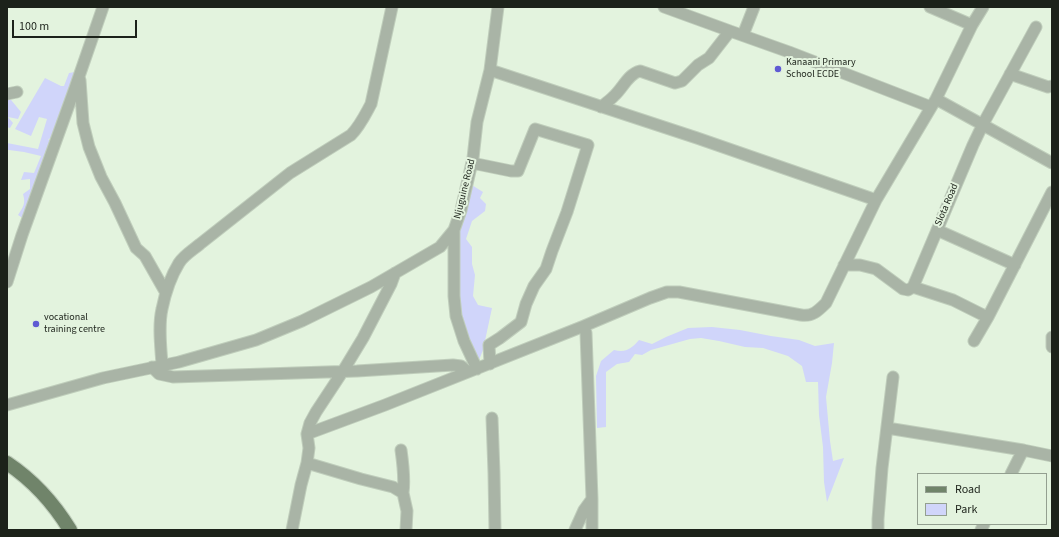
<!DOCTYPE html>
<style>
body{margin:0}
#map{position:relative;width:1059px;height:537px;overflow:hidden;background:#e3f3de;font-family:"Source Sans 3",sans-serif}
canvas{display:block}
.frame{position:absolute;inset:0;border:8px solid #1c221a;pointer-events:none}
.legend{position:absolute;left:917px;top:473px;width:130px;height:52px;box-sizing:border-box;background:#e3f3de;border:1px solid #939f90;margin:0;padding:5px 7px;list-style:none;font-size:12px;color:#1c221a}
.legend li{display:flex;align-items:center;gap:8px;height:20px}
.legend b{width:20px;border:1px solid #939f90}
.scale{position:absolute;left:12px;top:20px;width:125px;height:18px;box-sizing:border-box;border:2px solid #1c221a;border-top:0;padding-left:5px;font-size:12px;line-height:14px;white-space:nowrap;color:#1c221a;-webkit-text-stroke:3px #e3f3de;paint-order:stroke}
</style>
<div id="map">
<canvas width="1059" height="537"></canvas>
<div class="frame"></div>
<ul class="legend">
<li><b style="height:5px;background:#70846a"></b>Road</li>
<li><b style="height:11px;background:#d0d5fa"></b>Park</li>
</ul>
<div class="scale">100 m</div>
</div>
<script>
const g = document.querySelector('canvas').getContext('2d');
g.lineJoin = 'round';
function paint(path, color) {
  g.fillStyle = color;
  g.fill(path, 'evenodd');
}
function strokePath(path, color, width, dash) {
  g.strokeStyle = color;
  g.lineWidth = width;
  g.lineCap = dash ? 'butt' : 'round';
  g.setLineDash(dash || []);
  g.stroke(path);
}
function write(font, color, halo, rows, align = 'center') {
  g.font = font + ' "Source Sans 3",sans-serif';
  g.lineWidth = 4;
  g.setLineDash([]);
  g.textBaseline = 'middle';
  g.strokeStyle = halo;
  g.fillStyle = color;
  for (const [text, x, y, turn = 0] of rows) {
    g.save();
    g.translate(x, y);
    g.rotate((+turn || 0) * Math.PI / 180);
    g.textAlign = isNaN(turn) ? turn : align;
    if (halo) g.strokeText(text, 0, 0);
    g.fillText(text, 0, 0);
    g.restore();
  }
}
const green = new Path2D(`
 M 75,72 L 53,138 L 48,139 L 52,142 L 52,153 L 43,159 L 44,167 L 24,219 L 18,215 C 23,207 26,204 23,194 L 30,189 L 30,179 L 21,180 L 24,172 L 34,173 L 41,156 L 24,152 L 9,150 L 7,150 L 7,143 L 38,149 L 47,119 L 39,117 L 31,136 L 15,129 L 45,78 L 61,86 L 64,86 L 69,73 Z
 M 7,95 L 21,112 L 18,119 L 8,117 L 13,123 L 10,128 L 7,127 Z
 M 467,182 L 483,192 L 480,198 L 486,204 L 485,211 L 472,221 L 466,239 L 472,247 L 472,264 L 475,275 L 473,296 L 478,305 L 492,308 L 483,350 L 479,360 L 464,341 L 455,307 L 461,210 Z
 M 712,327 L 740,330 L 771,336 L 799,340 L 815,346 L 834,343 L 832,363 L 826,397 L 830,441 L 833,461 L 844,458 L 827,502 L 824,482 L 823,447 L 819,415 L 818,382 L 806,382 L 802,366 L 788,356 L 763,348 L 745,347 L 719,341 L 701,338 L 690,339 L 651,350 L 642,355 L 635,354 L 629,362 L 617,364 L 606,372 L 606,427 L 597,428 L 596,376 L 601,361 L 614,350 C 626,353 631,349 639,340 L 652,344 L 666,337 L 688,328 Z`);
const minor = new Path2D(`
 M 664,7 L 730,31
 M 930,7 L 972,25
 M 743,35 L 754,7
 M 490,70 L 697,138 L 876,200
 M 1010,74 L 1048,87 L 1052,86
 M 80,80 L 83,123 L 89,147 L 101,177 L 115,203 L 136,248 L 145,256 L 166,293
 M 7,94 L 17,92
 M 936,99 L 1052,163
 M 601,107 C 606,103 610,100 614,96 C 623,88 628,74 640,71 L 675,83 L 682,81 L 698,65 L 709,58 L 730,31 L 789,52 L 931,107
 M 472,163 L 511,171 L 518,171 L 535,129 L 588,145 L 567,212 L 552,251 L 546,269 L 534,286 L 526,304 L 521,322 L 500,338 L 489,345 L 490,364
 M 937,230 L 1015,265
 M 844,265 L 860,265 L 876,269 L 903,289 L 908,290 L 913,287
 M 7,282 L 22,235 L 75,88 L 103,7
 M 913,287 L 973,145 L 983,124 L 1036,27
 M 913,287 L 953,300 L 981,314 L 988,317 L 1052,192
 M 584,326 L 650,298 L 667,292 L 679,292 L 801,315 C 812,317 818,311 826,303 L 876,200 L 936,99 L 972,25 L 983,7
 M 1052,337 L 1052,347
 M 974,341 L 988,317
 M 162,365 C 161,348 158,326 162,309 C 165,294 171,276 179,263 C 184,255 193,250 200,244 L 290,173 L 351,135 C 360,126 365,115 371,104 L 392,7
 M 152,367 L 159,374 L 173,377 L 357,371 L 453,365 L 461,366 L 468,372
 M 477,369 L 464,341 L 456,316 L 454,296 L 454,230 L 461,210 L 473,158 L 477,122 L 490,70 L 498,7
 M 7,405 L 103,378 L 179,362 L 256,340 L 302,321 L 371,287 L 440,247 L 454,230
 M 492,418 L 494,473 L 495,530
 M 887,428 L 1023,450
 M 307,434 L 385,405 L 584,326 L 586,333 L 592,499 L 592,530
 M 401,450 C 403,464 405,479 403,493
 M 307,463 L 361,479 L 393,487 L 403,493 L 407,511 L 406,530
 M 1011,474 L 1023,450 L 1052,456
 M 292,530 L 301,485 L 307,463 L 309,448 L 307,434 L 310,423 L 316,412 L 343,371 L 363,338 L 391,284 L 395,273
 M 575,530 L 584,510 L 592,499
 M 878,530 L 878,519 L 882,468 L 893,377
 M 981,530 L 984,524`);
const major = new Path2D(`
 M 7,463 C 34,481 53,502 70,530`);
const markers = [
 [778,69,4,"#5f5ad3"],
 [36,324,4,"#5f5ad3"]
];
const poiNames = [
 ["Kanaani Primary",786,63],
 ["School ECDE",786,75],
 ["vocational",44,318],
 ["training centre",44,330]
];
const streetNames = [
 ["Njuguine Road",465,189,-76],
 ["Slota Road",947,205,-67]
];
paint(green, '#d0d5fa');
strokePath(minor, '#bfcdbb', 13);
strokePath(major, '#bfcdbb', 16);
strokePath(minor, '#a9b4a6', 11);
strokePath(major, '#70846a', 14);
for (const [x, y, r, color] of markers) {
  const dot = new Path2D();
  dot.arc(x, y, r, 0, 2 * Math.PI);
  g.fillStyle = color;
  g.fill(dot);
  strokePath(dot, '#e3f3de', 1.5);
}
write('10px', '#1c221a', '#e3f3de', poiNames, 'left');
write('10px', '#1c221a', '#e3f3de', streetNames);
</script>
